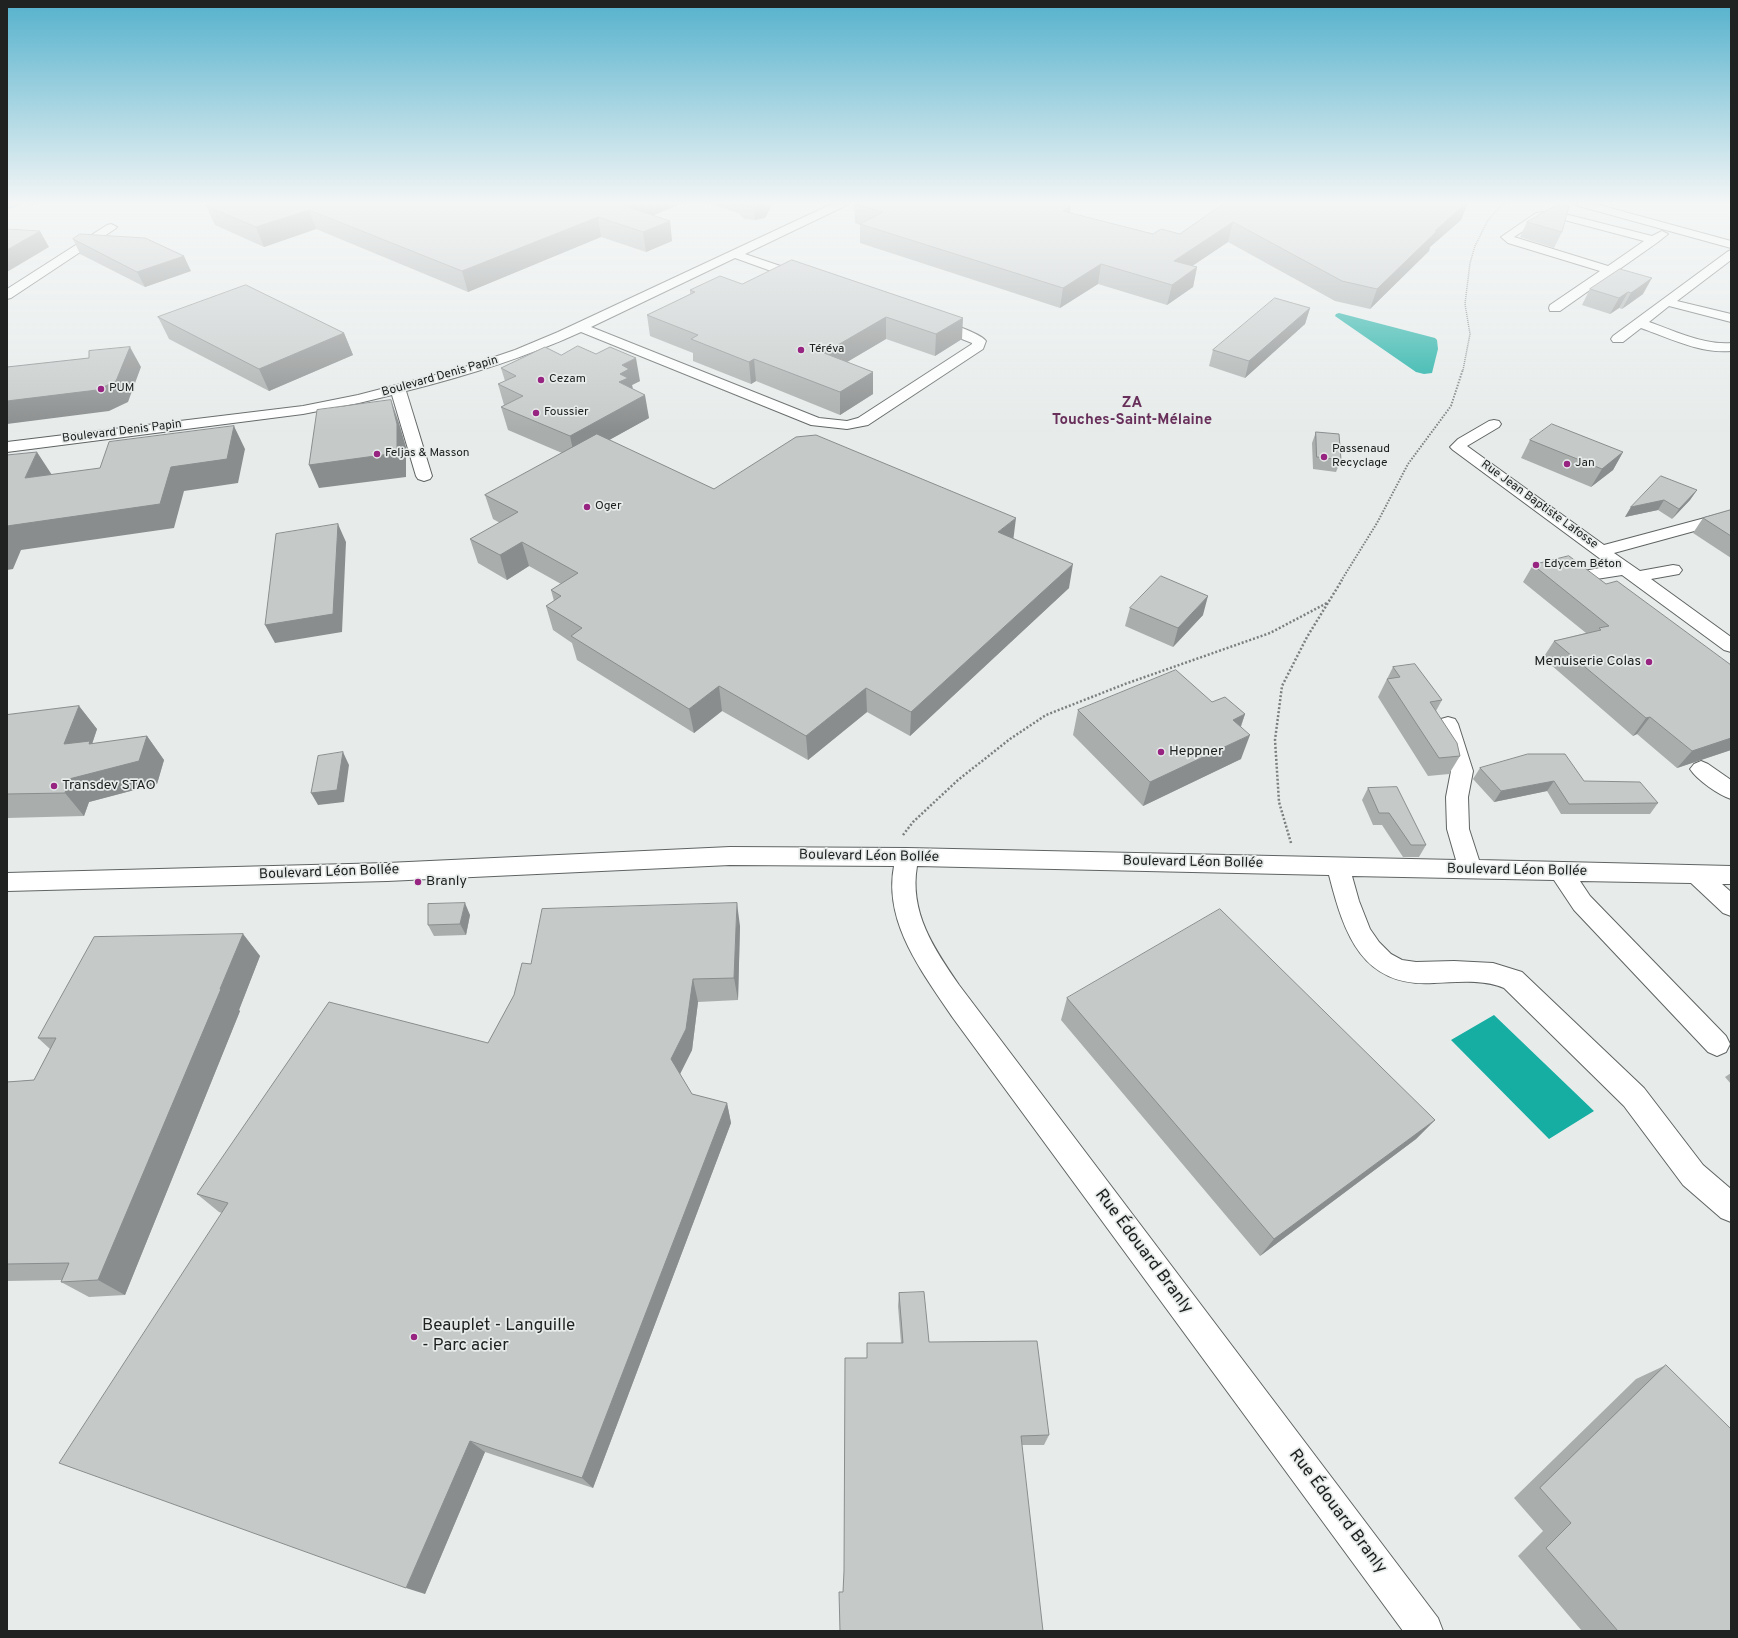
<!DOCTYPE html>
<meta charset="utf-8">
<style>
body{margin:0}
#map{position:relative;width:1738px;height:1638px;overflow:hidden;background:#e7eceb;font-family:Overpass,sans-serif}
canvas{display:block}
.frame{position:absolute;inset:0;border:8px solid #202222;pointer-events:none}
</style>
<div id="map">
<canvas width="1738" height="1638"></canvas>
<div class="frame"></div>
</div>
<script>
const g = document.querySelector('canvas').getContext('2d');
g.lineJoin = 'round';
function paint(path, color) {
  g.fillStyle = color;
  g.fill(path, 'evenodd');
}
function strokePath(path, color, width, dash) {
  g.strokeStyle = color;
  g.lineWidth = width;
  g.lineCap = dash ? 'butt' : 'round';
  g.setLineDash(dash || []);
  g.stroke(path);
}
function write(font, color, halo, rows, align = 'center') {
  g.font = font + ' Overpass,sans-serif';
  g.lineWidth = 3.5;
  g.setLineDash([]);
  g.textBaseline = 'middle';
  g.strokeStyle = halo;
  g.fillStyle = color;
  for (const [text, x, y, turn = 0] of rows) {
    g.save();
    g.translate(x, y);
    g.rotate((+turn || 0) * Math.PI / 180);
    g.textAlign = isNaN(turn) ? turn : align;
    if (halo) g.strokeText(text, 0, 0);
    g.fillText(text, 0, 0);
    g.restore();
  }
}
const water = new Path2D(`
 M 1339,313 L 1435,338 L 1437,340 L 1438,349 L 1432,373 L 1424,374 L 1416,372 L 1345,323 L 1335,316 L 1336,314 Z
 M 1494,1015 L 1594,1111 L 1549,1139 L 1451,1040 Z`);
const pathFar2 = new Path2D(`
 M 30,205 L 38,203
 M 1463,370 L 1470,334 L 1465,304 L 1470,263 L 1475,246 L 1488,220 L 1504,203`);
const pathFar1 = new Path2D(`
 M 1341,581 L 1377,523 L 1408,464 L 1451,406 L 1463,369`);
const path = new Path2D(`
 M 903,835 L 913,822 L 958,780 L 1010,739 L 1046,715 L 1125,684 L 1270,633 L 1327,603
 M 1291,843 L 1279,802 L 1275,740 L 1282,686 L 1307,637 L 1342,580`);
const minor = new Path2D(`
 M 834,203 L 848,203 L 847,205 L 745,254 L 807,275 L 809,278 L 807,281 L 799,281 L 735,258 L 591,327 L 819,418 L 847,421 L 858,418 L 972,344 L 972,343 L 929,326 L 927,323 L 929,320 C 939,318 980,333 986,341 L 983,349 L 868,425 L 847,429 L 811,425 L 581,332 C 524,358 466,376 406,391 L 432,476 L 430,479 L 424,481 L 418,479 L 416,476 L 392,395 L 359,403 L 303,414 L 7,452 L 7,442 L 303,406 L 358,395 L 462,368 L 515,350 L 558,332 Z
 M 1574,203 L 1592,203 L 1731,241 L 1731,248 L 1575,205 Z
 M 1553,211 L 1652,236 L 1662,231 L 1668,234 L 1658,242 L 1560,311 L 1550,311 L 1549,308 L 1550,305 L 1600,271 L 1508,243 L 1501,237 L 1536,213 ZM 1553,217 L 1644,241 L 1608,266 L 1514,237 L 1543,218 Z
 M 111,224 L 117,227 L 115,229 L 11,298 L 7,299 L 7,289 L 107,225 Z
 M 1731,250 L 1731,260 L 1677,301 L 1731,314 L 1731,322 L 1669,306 L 1649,322 C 1675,331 1703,345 1731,343 L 1731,351 C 1701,354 1669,338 1641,328 L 1623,342 L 1613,342 L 1611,339 L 1613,336 L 1727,252 Z
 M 1494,420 L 1499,421 L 1501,424 L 1499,427 L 1467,446 L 1604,545 L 1731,511 L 1731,521 L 1614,553 L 1640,571 L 1673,565 L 1679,566 L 1682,570 L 1679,574 L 1651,579 L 1731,637 L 1731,652 L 1724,650 L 1622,575 L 1590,580 L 1584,579 L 1581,575 L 1584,571 L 1610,566 L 1453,450 L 1450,447 L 1458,439 L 1489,421 Z
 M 1448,717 L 1455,719 L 1458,724 L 1473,771 L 1468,797 L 1469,829 L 1479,860 L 1731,866 L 1731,884 L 1722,884 L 1731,892 L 1731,916 L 1723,913 L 1691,883 L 1580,881 L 1590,896 L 1726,1036 L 1730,1044 L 1726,1052 L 1717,1056 L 1708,1052 L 1574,910 L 1554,880 L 1352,876 L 1359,901 L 1370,929 L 1379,942 L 1391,954 L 1402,960 L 1416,962 L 1454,961 L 1493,963 L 1522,972 L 1644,1088 L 1703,1165 L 1731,1189 L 1731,1222 L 1721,1218 L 1683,1185 L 1624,1106 L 1504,988 C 1484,979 1456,982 1434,983 C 1362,988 1344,934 1329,875 L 917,866 C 909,912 934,949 959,985 L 1438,1618 L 1443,1631 L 1403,1631 L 953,1018 C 923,973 883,923 894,866 L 730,865 L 387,881 L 7,891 L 7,873 L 387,863 L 730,847 L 907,848 L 1456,860 L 1447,829 L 1446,797 L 1451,771 L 1438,724 L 1441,719 Z
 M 1701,761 L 1708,764 L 1731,780 L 1731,799 C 1719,795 1697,780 1690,769 L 1694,764 Z`);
const major = new Path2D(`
 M 7,203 L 19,203 L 18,205 L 7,208 Z`);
const wall = new Path2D(`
 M 207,203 L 683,203 L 653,215 L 670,221 L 672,241 L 646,252 L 601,237 L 468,292 L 316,229 L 264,247 L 215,225 L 206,206 L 208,205 Z
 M 711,203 L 773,203 L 765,218 L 755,220 L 744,219 L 738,213 L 711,204 Z
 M 1224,203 L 1468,203 L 1461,220 L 1430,247 L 1429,251 L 1370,309 L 1335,301 L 1228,242 L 1192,266 L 1197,267 L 1193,287 L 1167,305 L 1098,284 L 1060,308 L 860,243 L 860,225 L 855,223 L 854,204 L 1071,206 L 1070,213 L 1153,234 L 1180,234 Z
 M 1527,222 L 1562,232 L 1554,248 L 1520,237 Z
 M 73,239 L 191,271 L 145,287 L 80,254 Z
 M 792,260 L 962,339 L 935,356 L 886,339 L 847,362 L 873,372 L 873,394 L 840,415 L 756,381 L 751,384 L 693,361 L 693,353 L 650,336 L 647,315 L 690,294 L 690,290 L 742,284 Z
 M 1620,269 L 1643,294 L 1622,309 L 1619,308 L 1610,314 L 1582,305 L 1590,289 Z
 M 1310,308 L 1305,324 L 1245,378 L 1209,366 L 1213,350 Z
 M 158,317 L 344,333 L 353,355 L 269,391 L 169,339 Z
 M 501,368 L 640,381 L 632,385 L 633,389 L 649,418 L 609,440 L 714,489 L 1014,539 L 1069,588 L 910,736 L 867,712 L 808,760 L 722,711 L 694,733 L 577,660 L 572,643 L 553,630 L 546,606 L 554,601 L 551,590 L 561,584 L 529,566 L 507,580 L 478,563 L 470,539 L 500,523 L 493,519 L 485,495 L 562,453 L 508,430 L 501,407 L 504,405 L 498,384 L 505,381 Z
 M 1316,432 L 1341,460 L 1336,472 L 1313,469 L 1312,443 Z
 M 1530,440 L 1623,452 L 1613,470 L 1591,487 L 1521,458 Z
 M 1697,490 L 1690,500 L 1672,519 L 1658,510 L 1625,517 L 1631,507 Z
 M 1731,510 L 1731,558 L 1693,533 L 1703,518 Z
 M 1533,565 L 1606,584 L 1731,665 L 1731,750 L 1677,768 L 1637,734 L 1633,736 L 1543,658 L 1554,641 L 1586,633 L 1523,582 Z
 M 1130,608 L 1203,615 L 1173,647 L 1125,626 Z
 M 1393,667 L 1442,700 L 1436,711 L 1460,756 L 1449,774 L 1428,776 L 1378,697 Z
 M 1212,702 L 1245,714 L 1241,727 L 1241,759 L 1143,806 L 1073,735 L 1078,710 Z
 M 79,706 L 97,729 L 92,744 L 147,736 L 164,760 L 157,784 L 89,802 L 84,816 L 7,818 L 7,715 Z
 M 1480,768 L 1584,781 L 1658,803 L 1650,814 L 1561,814 L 1547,791 L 1494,802 L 1473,779 Z
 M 1368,788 L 1426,845 L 1419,857 L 1403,857 L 1382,825 L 1373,825 L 1362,800 Z
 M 470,915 L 466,935 L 434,936 L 428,925 Z
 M 740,926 L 738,1000 L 698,1002 L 692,1050 L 680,1074 L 692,1094 L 727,1103 L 731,1123 L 593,1488 L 485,1452 L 425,1594 L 222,1213 L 219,1212 L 197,1194 L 488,1043 L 531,964 Z
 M 243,934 L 260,956 L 239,1010 L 240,1011 L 125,1295 L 89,1297 L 61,1282 L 62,1280 L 7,1281 L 7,1082 L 34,1080 L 50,1049 L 38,1038 Z
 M 1067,998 L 1435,1120 L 1416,1139 L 1260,1256 L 1061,1020 Z
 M 1731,1073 L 1731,1084 L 1725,1077 Z
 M 899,1293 L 929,1342 L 1049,1435 L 1044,1445 L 1022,1445 L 843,1592 L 867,1358 L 901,1343 L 898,1306 Z
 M 1666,1365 L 1731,1631 L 1582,1631 L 1518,1556 L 1543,1531 L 1514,1498 L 1636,1379 Z`);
const shadedWall = new Path2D(`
 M 633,203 L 683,203 L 628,226 L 625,206 Z
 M 765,203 L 773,203 L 765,218 L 755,220 L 754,207 Z
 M 1466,203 L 1468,203 L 1461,220 L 1430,247 L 1429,251 L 1370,309 L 1377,289 L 1435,231 Z
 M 1071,206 L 1068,225 L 1063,211 Z
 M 309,210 L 316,229 L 264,247 L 256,227 Z
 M 598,217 L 601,237 L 468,292 L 462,271 Z
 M 670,221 L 672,241 L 646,252 L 643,232 Z
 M 1233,222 L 1228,242 L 1170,281 L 1174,261 Z
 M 40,231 L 49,247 L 7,272 L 7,250 Z
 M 184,256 L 191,271 L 145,287 L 137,272 Z
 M 1101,264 L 1098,284 L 1060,308 L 1063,288 Z
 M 1197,267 L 1193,287 L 1167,305 L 1172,285 Z
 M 1652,278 L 1643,294 L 1622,309 L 1631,293 Z
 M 1628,292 L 1619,308 L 1610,314 L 1619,298 Z
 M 1310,308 L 1305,324 L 1245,378 L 1249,361 Z
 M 886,317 L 886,339 L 825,375 L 824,353 Z
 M 963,318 L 962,339 L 935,356 L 936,334 Z
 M 344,333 L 353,355 L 269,391 L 259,369 Z
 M 130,347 L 141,367 L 128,402 L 109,411 L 7,424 L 7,401 Z
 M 636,358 L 640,381 L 632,385 L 633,391 L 619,382 L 620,374 L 622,365 Z
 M 754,359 L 756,381 L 751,384 L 749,362 Z
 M 873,372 L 873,394 L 840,415 L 840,392 Z
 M 645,395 L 649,418 L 575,459 L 570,436 Z
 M 391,400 L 399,423 L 406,447 L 406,477 L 319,488 L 309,465 Z
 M 234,426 L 245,449 L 238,483 L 184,491 L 174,528 L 21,550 L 13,569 L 7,570 L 7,526 L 171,467 Z
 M 37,452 L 52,475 L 25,478 Z
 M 1623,452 L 1613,470 L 1591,487 L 1602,469 Z
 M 1697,490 L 1690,500 L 1672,519 L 1679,509 Z
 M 1664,500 L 1658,510 L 1625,517 L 1631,507 Z
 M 1016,518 L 1013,542 L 998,532 Z
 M 338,524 L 346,542 L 342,632 L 275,643 L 265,625 Z
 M 522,542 L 529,566 L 507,580 L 500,555 Z
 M 1073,564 L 1069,588 L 910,736 L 911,712 Z
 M 1208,596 L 1203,615 L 1173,647 L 1178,628 Z
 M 719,686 L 722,711 L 694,733 L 689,709 Z
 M 866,688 L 867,712 L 808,760 L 806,736 Z
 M 79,706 L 97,729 L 92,744 L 108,765 L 64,744 Z
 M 1245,714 L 1236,739 L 1233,720 Z
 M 1650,717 L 1637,734 L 1633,736 L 1646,718 Z
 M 1250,735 L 1241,759 L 1143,806 L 1150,782 Z
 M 147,736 L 164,760 L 157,784 L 89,802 L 84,816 L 65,793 L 69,779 Z
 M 1731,738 L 1731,750 L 1677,768 L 1692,751 Z
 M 343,752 L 349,765 L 344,802 L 318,805 L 311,793 Z
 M 1554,781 L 1547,791 L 1494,802 L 1501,791 Z
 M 465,903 L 470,915 L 466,935 L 460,924 Z
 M 737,903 L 740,926 L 738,1000 L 734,978 Z
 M 243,934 L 260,956 L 239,1010 L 240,1011 L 125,1295 L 98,1280 L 220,989 Z
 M 693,979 L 698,1002 L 692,1050 L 677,1080 L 671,1059 Z
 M 727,1103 L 731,1123 L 593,1488 L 582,1478 Z
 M 1435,1120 L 1416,1139 L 1260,1256 L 1274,1239 Z
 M 470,1441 L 485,1452 L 425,1594 L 406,1588 Z`);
const building = new Path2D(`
 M 215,203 L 633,203 L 625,206 L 670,221 L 643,232 L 598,217 L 462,271 L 309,210 L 256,227 L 206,206 Z
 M 740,203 L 765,203 L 764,205 L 754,207 L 743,206 Z
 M 856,203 L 1059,203 L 1071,206 L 1063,211 L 1153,234 L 1161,229 L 1180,234 L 1224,203 L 1466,203 L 1435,231 L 1437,231 L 1377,289 L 1342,281 L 1233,222 L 1174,261 L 1197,267 L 1172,285 L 1101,264 L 1063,288 L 860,224 L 883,212 L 854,204 Z
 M 1559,204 L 1569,206 L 1562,232 L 1527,222 Z
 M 7,229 L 40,231 L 7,250 Z
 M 80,234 L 145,238 L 184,256 L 137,272 L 73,239 Z
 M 792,260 L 963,318 L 936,334 L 886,317 L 824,353 L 873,372 L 840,392 L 754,359 L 749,362 L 691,339 L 698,335 L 647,315 L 695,292 L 690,290 L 720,276 L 742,284 Z
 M 1620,269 L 1652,278 L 1631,293 L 1628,292 L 1619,298 L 1590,289 Z
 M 246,285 L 344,333 L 259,369 L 158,317 Z
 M 1275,298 L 1310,308 L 1249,361 L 1213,350 Z
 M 578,346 L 596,354 L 610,347 L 636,358 L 622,365 L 629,369 L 620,374 L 628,378 L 619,382 L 645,395 L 570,436 L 501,407 L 523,396 L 498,384 L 516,376 L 501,368 L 545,347 L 561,355 Z
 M 130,347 L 116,381 L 97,390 L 7,401 L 7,367 L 89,358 L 89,351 Z
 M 391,400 L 397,424 L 397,453 L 309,465 L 317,410 Z
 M 1552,424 L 1623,452 L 1602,469 L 1530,440 Z
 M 234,426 L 227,459 L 171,467 L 160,504 L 7,526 L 7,455 L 37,452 L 25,478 L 100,468 L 109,442 Z
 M 1316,432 L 1339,434 L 1341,460 L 1317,457 Z
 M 597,434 L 714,489 L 796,437 L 816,435 L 1016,518 L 998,532 L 1073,564 L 911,712 L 866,688 L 806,736 L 719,686 L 689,709 L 571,636 L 582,628 L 546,606 L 561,596 L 551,590 L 578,573 L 522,542 L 500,555 L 470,539 L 518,512 L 485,495 Z
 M 1661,476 L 1697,490 L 1679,509 L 1664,500 L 1631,507 Z
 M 1731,510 L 1731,536 L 1703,518 Z
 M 338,524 L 333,614 L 265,625 L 276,534 Z
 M 1569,556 L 1606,584 L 1617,581 L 1731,665 L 1731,738 L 1692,751 L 1650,717 L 1646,718 L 1554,641 L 1601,630 L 1599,628 L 1609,626 L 1533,565 Z
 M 1161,576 L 1208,596 L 1178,628 L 1130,608 Z
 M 1415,664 L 1442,700 L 1430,702 L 1457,743 L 1460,756 L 1439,758 L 1387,679 L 1400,677 L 1393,667 Z
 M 1176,670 L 1212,702 L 1225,697 L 1245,714 L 1233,720 L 1250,735 L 1150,782 L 1078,710 Z
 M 79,706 L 64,744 L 90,741 L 89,744 L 147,736 L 139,761 L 69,779 L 65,793 L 7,794 L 7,715 Z
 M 343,752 L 337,790 L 311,793 L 318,756 Z
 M 1528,754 L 1565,754 L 1584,781 L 1640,782 L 1658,803 L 1569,804 L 1554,781 L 1501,791 L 1480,768 Z
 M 1397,787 L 1426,845 L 1411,845 L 1389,813 L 1379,813 L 1368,788 Z
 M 465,903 L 460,924 L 428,925 L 428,904 Z
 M 737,903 L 734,978 L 693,979 L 686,1029 L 671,1059 L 692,1094 L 727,1103 L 582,1478 L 470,1441 L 406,1588 L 59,1463 L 228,1203 L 197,1194 L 329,1002 L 488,1043 L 514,995 L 522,963 L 531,964 L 542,909 Z
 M 1220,909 L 1435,1120 L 1274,1239 L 1067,998 Z
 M 243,934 L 220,989 L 221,989 L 98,1280 L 61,1282 L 69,1263 L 7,1264 L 7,1082 L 34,1080 L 56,1038 L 38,1038 L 94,937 Z
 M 924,1292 L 929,1342 L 1037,1341 L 1049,1435 L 1021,1436 L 1043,1631 L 840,1631 L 839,1592 L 843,1592 L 844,1571 L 845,1358 L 867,1358 L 867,1343 L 903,1343 L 899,1293 Z
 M 1666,1365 L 1731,1429 L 1731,1631 L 1618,1631 L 1546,1548 L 1571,1523 L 1540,1488 Z`);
const markers = [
 [801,350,4,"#972481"],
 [541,380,4,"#972481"],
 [101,389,4,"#972481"],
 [536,413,4,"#972481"],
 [377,454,4,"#972481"],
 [1324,457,4,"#972481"],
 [1567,464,4,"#972481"],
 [587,507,4,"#972481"],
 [1536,565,4,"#972481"],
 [1649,662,4,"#972481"],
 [1161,752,4,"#972481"],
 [54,786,4,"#972481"],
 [418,882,4,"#972481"],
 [414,1337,4,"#972481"]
];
const farPoinames = [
 ["Téréva",809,350],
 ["Cezam",549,380],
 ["PUM",109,389],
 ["Foussier",544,413],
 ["Passenaud",1332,450],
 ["Recyclage",1332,464],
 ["Feljas & Masson",385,454],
 ["Jan",1575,464],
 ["Oger",595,507],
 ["Edycem Béton",1544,565]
];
const farStreetnames = [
 ["Boulevard Denis Papin",440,377,-16],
 ["Boulevard Denis Papin",122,432,-7],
 ["Rue Jean Baptiste Lafosse",1539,505,36]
];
const poiNames = [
 ["Menuiserie Colas",1641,662,"right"],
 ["Heppner",1169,752],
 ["Transdev STAO",62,786],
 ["Branly",426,882]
];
const streetNames = [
 ["Boulevard Léon Bollée",869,857,1],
 ["Boulevard Léon Bollée",1193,863,1],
 ["Boulevard Léon Bollée",1517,871,1],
 ["Boulevard Léon Bollée",329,873,-2]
];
const farDistrictnames = [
 ["ZA",1132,404],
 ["Touches-Saint-Mélaine",1132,421]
];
const nearStreetnames = [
 ["Rue Édouard Branly",1143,1252,53],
 ["Rue Édouard Branly",1337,1512,53]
];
const nearPoinames = [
 ["Beauplet - Languille",422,1327],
 ["- Parc acier",422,1347]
];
paint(water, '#16ada2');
strokePath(minor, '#5f6363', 2);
strokePath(major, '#42928b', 2);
strokePath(pathFar2, '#7c7f7f', 1.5, [1, 1]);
strokePath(pathFar1, '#7c7f7f', 2, [1.5, 1.5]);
strokePath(path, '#7c7f7f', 2.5, [2, 2]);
paint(minor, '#fff');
paint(major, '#99e2dc');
paint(wall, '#a9aead');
paint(shadedWall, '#8a8d8d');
paint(building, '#c5cac9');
strokePath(building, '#8a8d8d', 1);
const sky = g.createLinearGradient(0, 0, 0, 432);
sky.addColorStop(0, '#54b1cc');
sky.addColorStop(0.47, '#f4f6f6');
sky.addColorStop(1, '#f4f6f600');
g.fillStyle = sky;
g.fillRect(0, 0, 1738, 432);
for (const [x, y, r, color] of markers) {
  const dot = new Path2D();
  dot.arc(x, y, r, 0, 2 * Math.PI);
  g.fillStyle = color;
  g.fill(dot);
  strokePath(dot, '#e7eceb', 1.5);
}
write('12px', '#202222', '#e7eceb', farPoinames, 'left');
write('12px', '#202222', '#e7eceb', farStreetnames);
write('14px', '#202222', '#e7eceb', poiNames, 'left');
write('14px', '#202222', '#e7eceb', streetNames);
write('bold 15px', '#682f5a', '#e7eceb', farDistrictnames);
write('17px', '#202222', '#e7eceb', nearStreetnames);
write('17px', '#202222', '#e7eceb', nearPoinames, 'left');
</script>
